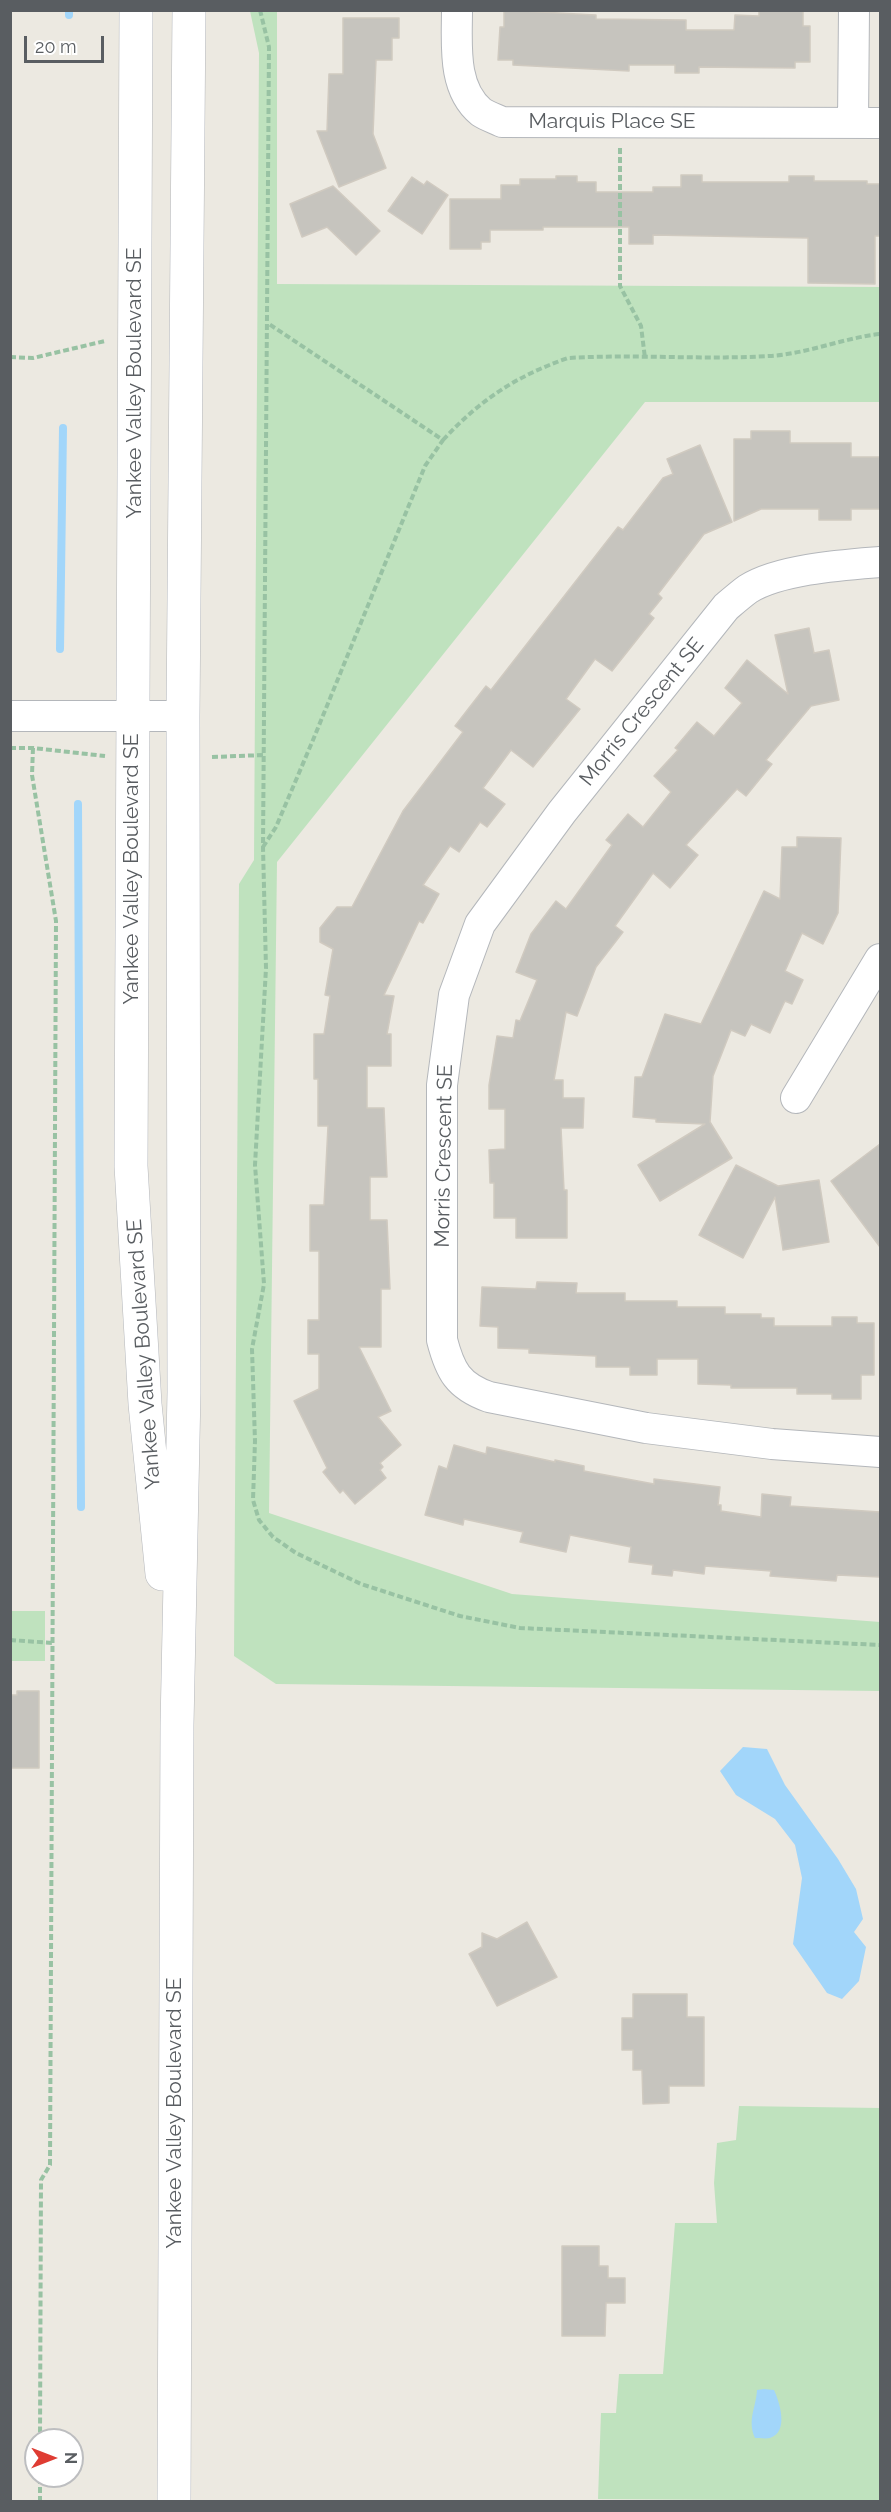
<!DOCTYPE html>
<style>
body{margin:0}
#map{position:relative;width:891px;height:2512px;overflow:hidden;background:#ece9e1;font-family:Raleway,sans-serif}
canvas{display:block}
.frame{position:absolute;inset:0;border:12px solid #595d61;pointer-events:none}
.north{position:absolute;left:24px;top:2428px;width:60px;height:60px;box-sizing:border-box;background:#fff;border:2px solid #bdbec0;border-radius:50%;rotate:90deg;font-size:16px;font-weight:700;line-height:24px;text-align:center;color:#595d61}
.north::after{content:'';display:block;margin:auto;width:21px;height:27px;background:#df3c33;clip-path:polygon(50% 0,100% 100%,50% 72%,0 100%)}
.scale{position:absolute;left:24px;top:36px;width:80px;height:27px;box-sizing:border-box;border:3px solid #595d61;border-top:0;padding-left:8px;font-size:18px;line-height:21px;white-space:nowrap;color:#595d61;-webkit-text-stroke:4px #fff;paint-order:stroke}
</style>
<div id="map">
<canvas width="891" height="2512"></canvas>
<div class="frame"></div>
<div class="north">N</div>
<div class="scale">20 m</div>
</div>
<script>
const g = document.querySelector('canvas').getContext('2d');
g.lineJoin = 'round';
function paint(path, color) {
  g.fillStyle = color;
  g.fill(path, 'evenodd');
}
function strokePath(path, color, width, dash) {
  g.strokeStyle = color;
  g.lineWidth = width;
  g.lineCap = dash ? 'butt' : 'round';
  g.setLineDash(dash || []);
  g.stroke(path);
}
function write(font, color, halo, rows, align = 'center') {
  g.font = font + ' Raleway,sans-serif';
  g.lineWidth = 5;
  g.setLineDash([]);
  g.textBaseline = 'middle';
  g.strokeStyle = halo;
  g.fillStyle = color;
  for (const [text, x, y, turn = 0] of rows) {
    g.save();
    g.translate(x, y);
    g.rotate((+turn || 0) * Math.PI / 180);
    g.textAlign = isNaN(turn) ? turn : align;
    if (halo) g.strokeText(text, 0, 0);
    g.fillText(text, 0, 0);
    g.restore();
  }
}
const green = new Path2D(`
 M 277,10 L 277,284 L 880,287 L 880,402 L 645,402 L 277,862 L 269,1513 L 512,1594 L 880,1622 L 880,1691 L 276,1684 L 234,1656 L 239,884 L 254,860 L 259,53 L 250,11 Z
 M 11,1611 L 45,1611 L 45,1661 L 11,1661 Z
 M 739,2106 L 880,2108 L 880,2501 L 598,2499 L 601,2413 L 616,2413 L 619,2374 L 663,2374 L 675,2223 L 717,2223 L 714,2183 L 717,2143 L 736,2140 Z`);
const water = new Path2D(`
 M 743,1747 L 767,1749 L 785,1785 L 838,1859 L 856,1889 L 863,1919 L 854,1932 L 866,1947 L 859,1981 L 842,1999 L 827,1993 L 793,1944 L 802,1878 L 795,1845 L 775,1819 L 736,1795 L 720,1771 Z
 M 764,2389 L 774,2390 C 780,2403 789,2432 770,2438 C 766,2439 759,2438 755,2438 C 747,2420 756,2408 757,2390 Z`);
const stream = new Path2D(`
 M 69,15 L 69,10
 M 60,649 L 63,428
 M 78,804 L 81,1507`);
const building = new Path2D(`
 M 504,10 L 596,15 L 596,19 L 686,20 L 686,30 L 734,30 L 735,15 L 759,16 L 759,10 L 803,10 L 803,26 L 810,26 L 810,62 L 795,62 L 795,68 L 699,67 L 699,73 L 675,73 L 675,65 L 629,65 L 629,71 L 513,65 L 513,60 L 498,60 L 500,27 L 504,27 Z
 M 343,18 L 399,18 L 399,38 L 392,38 L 392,60 L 376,60 L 373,134 L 386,168 L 339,187 L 317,131 L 327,131 L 329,74 L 343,74 Z
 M 681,175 L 702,175 L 702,182 L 789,182 L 789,176 L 814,176 L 814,181 L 867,181 L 867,184 L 880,184 L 880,236 L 875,236 L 875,284 L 808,283 L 808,238 L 653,235 L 653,244 L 629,244 L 629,227 L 543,227 L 543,230 L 490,230 L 490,242 L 481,242 L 481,249 L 450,249 L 450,199 L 501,199 L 501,185 L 520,185 L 520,179 L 556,179 L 556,176 L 577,176 L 577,182 L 596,182 L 596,192 L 653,192 L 653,187 L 681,187 Z
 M 412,177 L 424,185 L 427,181 L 448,195 L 422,234 L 388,211 Z
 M 333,186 L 380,231 L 356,255 L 327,227 L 302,237 L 290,204 Z
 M 751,431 L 790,431 L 790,443 L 851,443 L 851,457 L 880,457 L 880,509 L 851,509 L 851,520 L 819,520 L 819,509 L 761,509 L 734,521 L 734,439 L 751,439 Z
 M 700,445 L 732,522 L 704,534 L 658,594 L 662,598 L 649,614 L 654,618 L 612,671 L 595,659 L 566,699 L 580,709 L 533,767 L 511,750 L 483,788 L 505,804 L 487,827 L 480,822 L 459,852 L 450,846 L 423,885 L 439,894 L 423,923 L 419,921 L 384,995 L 394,996 L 387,1034 L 391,1034 L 391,1066 L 367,1066 L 367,1108 L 384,1108 L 387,1177 L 370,1177 L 370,1220 L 387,1220 L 390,1289 L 381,1289 L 381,1347 L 359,1347 L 391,1411 L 378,1417 L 401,1445 L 380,1463 L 383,1467 L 380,1470 L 386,1478 L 355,1504 L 343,1490 L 340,1493 L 323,1472 L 327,1468 L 294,1401 L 319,1389 L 319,1354 L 308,1354 L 308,1320 L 319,1320 L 319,1251 L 310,1251 L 310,1205 L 324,1205 L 328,1126 L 318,1126 L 318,1079 L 314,1079 L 314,1034 L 324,1034 L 330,996 L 325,995 L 333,949 L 320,942 L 320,928 L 337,907 L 352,907 L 403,811 L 463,732 L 455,726 L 486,686 L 491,690 L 618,527 L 623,530 L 663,478 L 673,474 L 667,459 Z
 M 809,628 L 814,653 L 829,650 L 839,700 L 811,706 L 766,760 L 772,764 L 746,796 L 737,789 L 686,845 L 698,855 L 670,888 L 653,873 L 615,926 L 623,932 L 596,967 L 577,1016 L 566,1012 L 554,1080 L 563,1080 L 563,1098 L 584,1098 L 583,1128 L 561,1128 L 564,1190 L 567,1190 L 567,1238 L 516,1238 L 516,1218 L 494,1218 L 494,1183 L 490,1183 L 489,1150 L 505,1149 L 505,1109 L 489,1109 L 489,1085 L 497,1036 L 513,1038 L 516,1020 L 520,1021 L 537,980 L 516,972 L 531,934 L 556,901 L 566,909 L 612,845 L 606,840 L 628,814 L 643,827 L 671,792 L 654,776 L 678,750 L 675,748 L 697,722 L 714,736 L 742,703 L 725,688 L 747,660 L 788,694 L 775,635 Z
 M 797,837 L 841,838 L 838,913 L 823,944 L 802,933 L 785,971 L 803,980 L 792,1004 L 785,1001 L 770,1033 L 751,1024 L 745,1036 L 731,1030 L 713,1076 L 710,1122 L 732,1158 L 660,1201 L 638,1165 L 705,1124 L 656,1122 L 656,1119 L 633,1117 L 635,1077 L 642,1077 L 665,1014 L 701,1024 L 764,891 L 780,899 L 782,847 L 797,847 Z
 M 880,1144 L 880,1247 L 831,1181 Z
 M 736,1165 L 778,1186 L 819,1180 L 829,1242 L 783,1250 L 775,1197 L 743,1258 L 699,1235 Z
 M 537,1282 L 577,1283 L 576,1293 L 625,1293 L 625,1301 L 677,1301 L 677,1307 L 725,1307 L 725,1314 L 761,1314 L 761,1318 L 774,1318 L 774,1326 L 832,1326 L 832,1317 L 857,1317 L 857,1323 L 874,1323 L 874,1375 L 861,1375 L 861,1399 L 832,1399 L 832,1394 L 797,1394 L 797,1388 L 731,1388 L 731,1385 L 698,1384 L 698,1359 L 657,1359 L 657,1375 L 630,1375 L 630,1367 L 596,1367 L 596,1356 L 529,1353 L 529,1349 L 498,1348 L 498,1327 L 480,1326 L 482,1287 L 536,1289 Z
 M 454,1445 L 486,1454 L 487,1447 L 555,1462 L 555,1460 L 584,1466 L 584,1471 L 654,1484 L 654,1479 L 720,1487 L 718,1505 L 721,1505 L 721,1511 L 761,1517 L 762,1494 L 791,1497 L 790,1506 L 880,1512 L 880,1577 L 837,1575 L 836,1581 L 770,1576 L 771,1571 L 705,1566 L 704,1574 L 673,1570 L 672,1576 L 652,1574 L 653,1565 L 629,1562 L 631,1547 L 570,1535 L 566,1552 L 520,1542 L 523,1532 L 464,1519 L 463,1525 L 425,1515 L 439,1466 L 447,1469 Z
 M 17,1691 L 39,1691 L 39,1768 L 10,1768 L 10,1695 L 17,1695 Z
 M 527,1922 L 557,1977 L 497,2006 L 469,1954 L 482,1947 L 482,1933 L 497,1939 Z
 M 633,1994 L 687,1994 L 687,2017 L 704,2017 L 704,2086 L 669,2086 L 669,2103 L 643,2104 L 642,2070 L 633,2070 L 633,2050 L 622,2050 L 622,2018 L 633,2018 Z
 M 562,2246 L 599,2246 L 599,2266 L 608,2266 L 608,2278 L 625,2278 L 625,2303 L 606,2303 L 605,2336 L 562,2336 Z`);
const path = new Path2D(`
 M 260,10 L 269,47 L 263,847 L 266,968 L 255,1165 L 264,1284 L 252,1349 L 255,1441 L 253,1500 L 259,1520 L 273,1537 L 296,1553 L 361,1584 L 460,1616 L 520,1628 L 880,1645
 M 620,148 L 620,286 L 641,326 L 645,358
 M 10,357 L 33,358 L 105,341
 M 443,440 C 480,400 516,376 568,358 C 635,354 702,360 769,356 C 807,354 843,338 880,334
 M 10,748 L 33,748 L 105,756
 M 33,748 L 32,775 L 56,921 L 50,2165 L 41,2180 L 40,2440
 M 212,757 L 264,755
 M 263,847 L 276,827 L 313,740 L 425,466 L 443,440 L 269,324
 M 10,1640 L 53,1643
 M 40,2502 L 40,2476`);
const street = new Path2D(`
 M 457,10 C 457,44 452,88 481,112 C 487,116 496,119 502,122 L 880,123
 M 853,122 L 854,10
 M 880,562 C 843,565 780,569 748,589 C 741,594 733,601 726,607 L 562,812 L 480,924 L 454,995 L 442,1085 L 442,1340 C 450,1371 458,1386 489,1397 L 646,1428 L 772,1444 L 880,1452
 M 10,716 L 183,716
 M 796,1098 L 880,959`);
const secondary = new Path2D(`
 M 136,10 L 131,1166 L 145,1404 L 162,1574
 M 174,2502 L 177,1725 L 184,1392 L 183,716 L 189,10`);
const streetNames = [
 ["Marquis Place SE",612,122],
 ["Yankee Valley Boulevard SE",135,383,-90],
 ["Morris Crescent SE",642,712,-51],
 ["Yankee Valley Boulevard SE",132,869,-90],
 ["Morris Crescent SE",444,1156,-89],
 ["Yankee Valley Boulevard SE",144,1354,-94],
 ["Yankee Valley Boulevard SE",175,2113,-90]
];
paint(green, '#bfe2be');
paint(water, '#a2d6fa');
strokePath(stream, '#a2d6fa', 8);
paint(building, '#c6c4be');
strokePath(building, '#d0cac0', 1.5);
strokePath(street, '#b4b7bb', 32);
strokePath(secondary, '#b3b6bb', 34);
strokePath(path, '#98c2a3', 4, [6, 3]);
strokePath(street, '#fff', 30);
strokePath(secondary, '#fff', 33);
write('21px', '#595d61', '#fff', streetNames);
</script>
